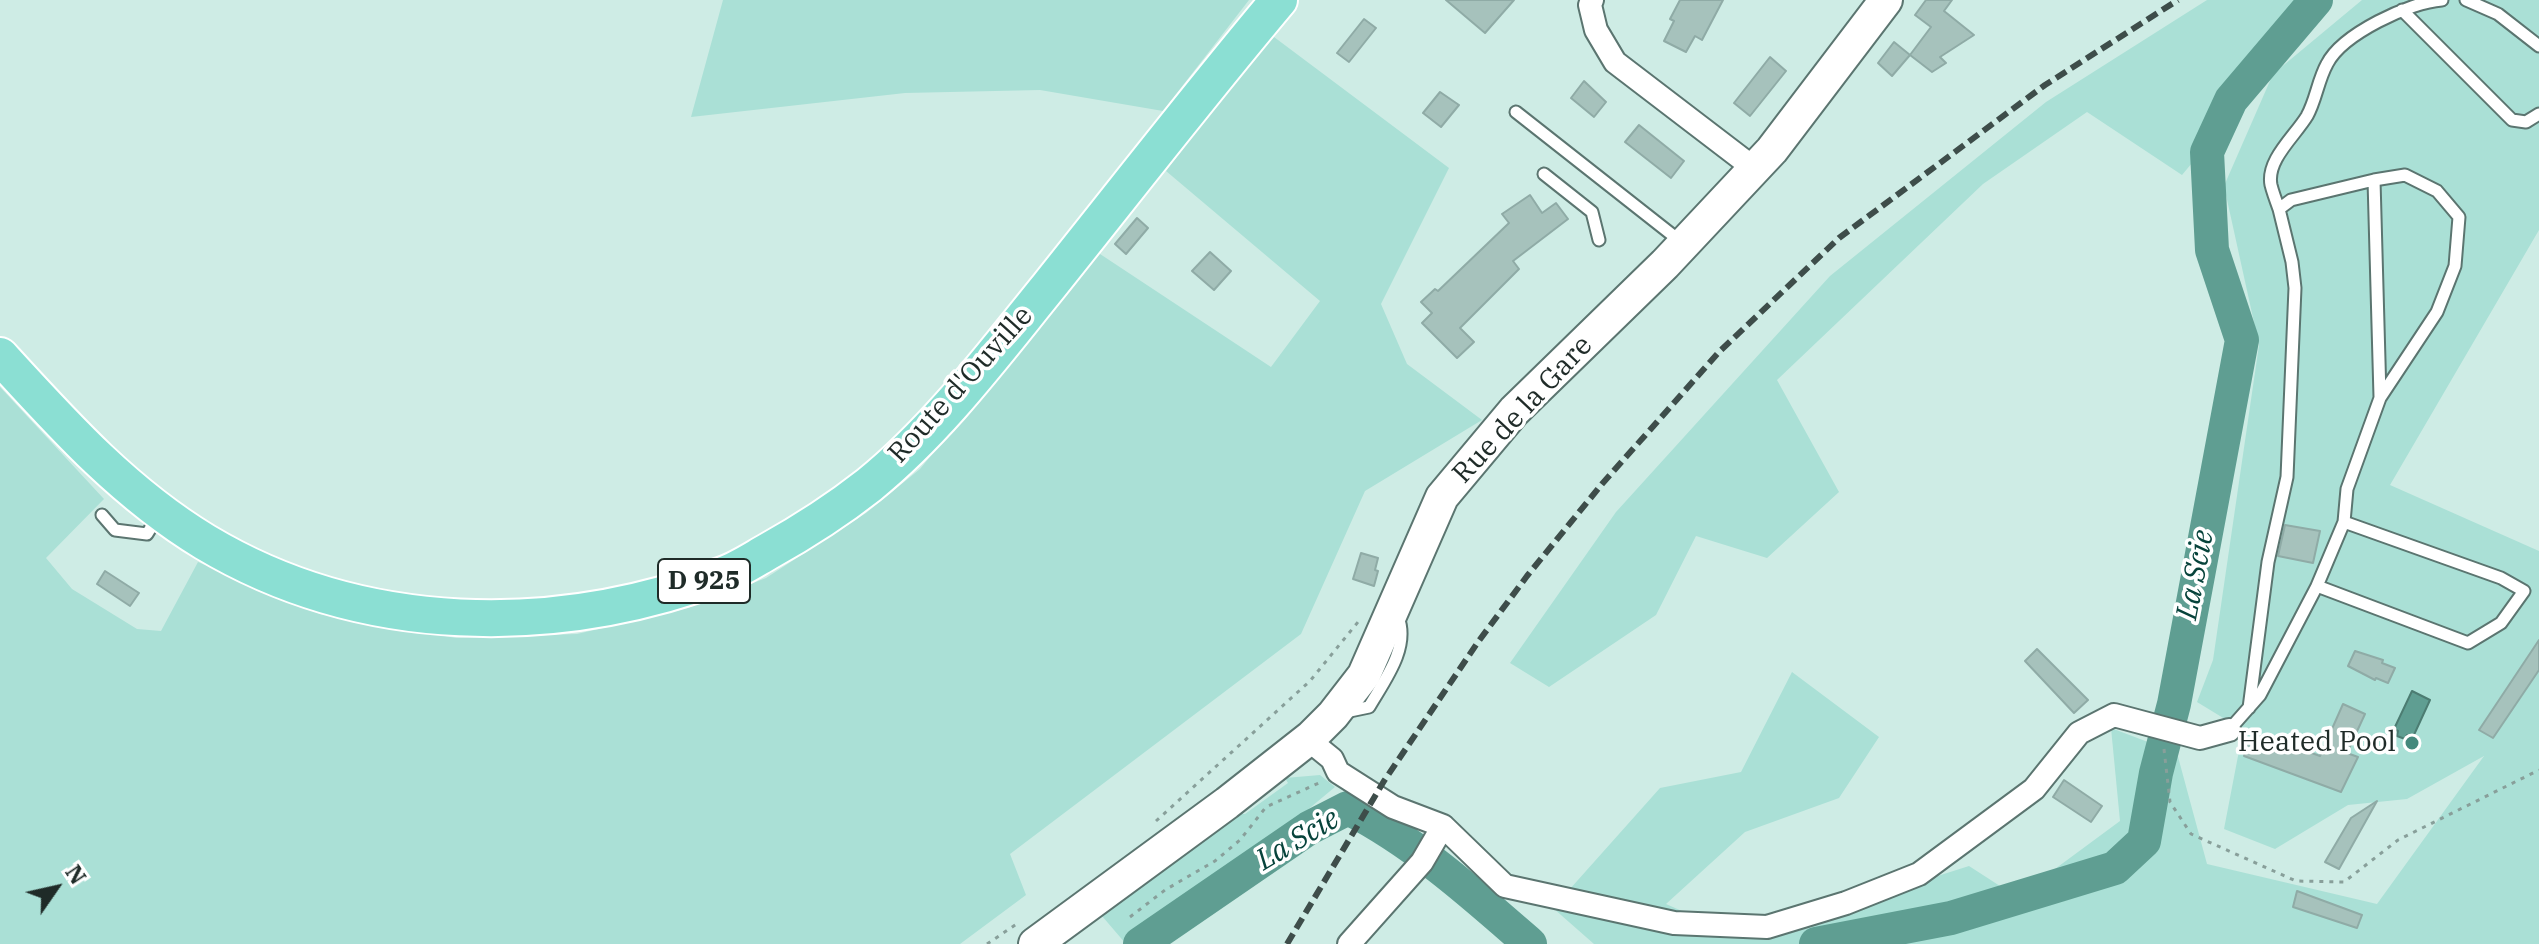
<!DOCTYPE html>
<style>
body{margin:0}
#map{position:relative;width:2539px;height:944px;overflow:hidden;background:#ceece5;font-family:"IBM Plex Serif",serif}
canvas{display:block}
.north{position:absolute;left:16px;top:848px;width:80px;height:80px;-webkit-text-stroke:6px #fff;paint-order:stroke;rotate:56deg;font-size:22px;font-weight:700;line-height:32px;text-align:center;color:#1f2b28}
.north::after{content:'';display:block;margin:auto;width:28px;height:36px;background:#1f2b28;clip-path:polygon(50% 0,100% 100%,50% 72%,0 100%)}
</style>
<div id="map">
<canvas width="2539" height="944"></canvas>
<div class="north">N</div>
</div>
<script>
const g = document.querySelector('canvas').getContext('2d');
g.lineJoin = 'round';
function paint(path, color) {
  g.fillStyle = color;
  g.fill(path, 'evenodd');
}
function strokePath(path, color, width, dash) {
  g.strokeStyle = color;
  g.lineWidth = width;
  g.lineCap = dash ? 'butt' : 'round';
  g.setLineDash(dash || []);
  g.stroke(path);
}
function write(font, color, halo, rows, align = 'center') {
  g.font = font + ' "IBM Plex Serif",serif';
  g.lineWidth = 7;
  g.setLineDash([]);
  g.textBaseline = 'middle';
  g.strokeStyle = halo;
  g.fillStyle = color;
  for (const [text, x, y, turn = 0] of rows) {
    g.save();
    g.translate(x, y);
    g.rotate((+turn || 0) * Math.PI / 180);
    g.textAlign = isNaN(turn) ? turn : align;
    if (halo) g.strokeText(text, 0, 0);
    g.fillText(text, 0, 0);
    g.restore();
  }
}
const green = new Path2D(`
 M 723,0 L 1249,0 L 1163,111 L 1040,90 L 905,93 L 691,117 Z
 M 2207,0 L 2328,0 L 2182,175 L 2087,112 L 1983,184 L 1777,380 L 1839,492 L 1767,558 L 1696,536 L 1656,615 L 1549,687 L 1510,663 L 1616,512 L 1830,276 L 2046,102 Z
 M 2362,0 L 2539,0 L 2539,230 L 2390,485 L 2539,551 L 2539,944 L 1594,944 L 1553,908 L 1660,788 L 1741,772 L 1792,672 L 1879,737 L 1839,798 L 1745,832 L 1666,904 L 1743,938 L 1969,866 L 2017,897 L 2120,821 L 2111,728 L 2177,753 L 2207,864 L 2377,904 L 2484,756 L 2407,799 L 2348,805 L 2275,849 L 2224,829 L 2243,730 L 2197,702 L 2213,660 L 2259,345 L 2224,186 L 2273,74 Z
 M 1270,34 L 1449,168 L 1381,304 L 1407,364 L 1482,420 L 1365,491 L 1301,634 L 1010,854 L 1026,895 L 960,944 L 0,944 L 0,387 L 104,499 L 46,558 L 72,589 L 137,629 L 161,631 L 198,562 L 320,614 L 456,638 L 577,634 L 688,608 L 766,578 L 866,513 L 920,469 L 1097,252 L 1271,367 L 1320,301 L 1166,171 Z
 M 1320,775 L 1335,787 L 1210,891 L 1126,944 L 1102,916 L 1235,814 L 1245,814 L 1288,783 L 1285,778 Z`);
const water = new Path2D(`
 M 2412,691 L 2430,700 L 2413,737 L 2407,735 L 2405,739 L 2397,736 L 2398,731 L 2394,729 Z`);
const river = new Path2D(`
 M 1140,944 L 1309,828 L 1348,808 C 1415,842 1474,895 1530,944
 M 1816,944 L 1951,918 L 2115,868 L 2144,841 L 2156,773 L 2174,704 L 2242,340 L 2212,250 L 2207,152 L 2231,100 L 2316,0`);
const building = new Path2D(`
 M 1446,0 L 1514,0 L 1485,33 Z
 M 1680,0 L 1723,0 L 1702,40 L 1695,36 L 1686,52 L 1664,41 L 1674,21 L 1670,19 Z
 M 1926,0 L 1952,0 L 1944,11 L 1974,35 L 1940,57 L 1946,63 L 1932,72 L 1910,55 L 1931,27 L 1915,15 Z
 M 1364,19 L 1376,28 L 1349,62 L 1337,53 Z
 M 1894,42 L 1910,55 L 1892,76 L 1878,63 Z
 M 1770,57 L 1786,71 L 1750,116 L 1734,103 Z
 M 1584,81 L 1606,102 L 1594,117 L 1571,98 Z
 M 1440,92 L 1459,105 L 1441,127 L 1423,113 Z
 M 1639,125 L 1684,161 L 1671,178 L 1625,142 Z
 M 1530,195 L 1542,213 L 1556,203 L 1568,219 L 1513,261 L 1519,269 L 1460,328 L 1474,342 L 1457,358 L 1422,323 L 1432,313 L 1421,302 L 1435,289 L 1438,291 L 1509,223 L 1502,214 Z
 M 1137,218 L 1148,228 L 1126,254 L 1115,244 Z
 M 1210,252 L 1231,271 L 1214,290 L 1192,271 Z
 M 2285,525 L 2320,531 L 2313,563 L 2278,556 Z
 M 1361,553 L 1378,558 L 1375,570 L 1378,571 L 1374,586 L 1353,579 Z
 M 105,571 L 139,593 L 130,606 L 97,584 Z
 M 2539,640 L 2539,670 L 2493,738 L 2479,730 Z
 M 2037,649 L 2088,700 L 2074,713 L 2025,661 Z
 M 2355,651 L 2383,660 L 2382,663 L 2395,668 L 2388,683 L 2376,678 L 2375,680 L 2348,666 Z
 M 2343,704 L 2365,714 L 2347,753 L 2358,757 L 2341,792 L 2244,756 L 2248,740 L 2269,747 L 2273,739 L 2320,756 Z
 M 2064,780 L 2102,806 L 2091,822 L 2053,797 Z
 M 2377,801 L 2339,869 L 2325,862 L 2351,818 Z
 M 2297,891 L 2362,915 L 2357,928 L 2293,907 Z`);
const path = new Path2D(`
 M 2164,749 L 2170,802 L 2191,834 L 2296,881 L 2344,882 L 2398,840 L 2539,770
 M 1156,821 L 1310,681 L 1358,622
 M 1130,917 L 1165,890 L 1215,861 L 1240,840 L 1266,807 L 1321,782
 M 987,944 L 1018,923`);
const lane = new Path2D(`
 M 2466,0 L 2498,14 L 2539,46
 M 2402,10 L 2512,120 L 2526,122 L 2539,114
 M 1516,112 L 1680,241
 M 1544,174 L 1592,212 L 1599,240
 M 2374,180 L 2380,397
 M 2279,209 C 2276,201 2273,193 2271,185 C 2266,160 2295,136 2307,116 C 2316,100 2318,80 2327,64 C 2342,34 2410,2 2442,0
 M 102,515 L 115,530 L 147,534 L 158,516
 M 2317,586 L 2344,522
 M 1345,712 L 1369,707 C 1384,681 1410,648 1398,617
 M 2229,730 L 2260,695 L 2317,586 L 2468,643 L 2501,623 L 2524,591 L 2501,578 L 2344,522 L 2347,489 L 2380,398 L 2437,312 L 2455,266 L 2459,217 L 2437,191 L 2405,175 L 2374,180 L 2291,200 L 2279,209 L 2292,262 L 2295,288 L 2287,477 L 2268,562 L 2249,708`);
const street = new Path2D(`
 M 1592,0 L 1590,5 L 1596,30 L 1615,62 L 1755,169
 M 1311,737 L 1316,746 L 1332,759 L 1338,772 L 1393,807 L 1443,826 L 1505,886 L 1674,923 L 1767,927 L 1846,903 L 1919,874 L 2034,789 L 2079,733 L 2114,715 L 2200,738 L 2229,730
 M 1349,944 L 1422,862 L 1443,826`);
const secondary = new Path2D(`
 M 1035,944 L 1227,803 L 1311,737 L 1333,715 L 1364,675 L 1442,497 L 1514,411 L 1665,264 L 1772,150 L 1886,0`);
const primary = new Path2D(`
 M 0,356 C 63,425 124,493 205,542 C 362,636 555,638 723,575 C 738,570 753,560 767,552 C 803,532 836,511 869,485 C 938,429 993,355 1049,286 C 1125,191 1200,94 1279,0`);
const rail = new Path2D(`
 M 1287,944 L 1384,781 L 1478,642 L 1527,576 L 1602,484 L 1719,352 L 1839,238 L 2045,85 L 2178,0`);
const markers = [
 [2412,743,8,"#44887c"]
];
const shields = [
 [704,581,92]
];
const shieldNames = [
 ["D 925",704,581]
];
const streetNames = [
 ["Route d'Ouville",961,385,-48],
 ["Rue de la Gare",1523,410,-47]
];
const poiNames = [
 ["Heated Pool",2396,743]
];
const waterNames = [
 ["La Scie",2196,575,-79],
 ["La Scie",1298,840,-31]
];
paint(green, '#aae0d6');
paint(water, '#5f9e92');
strokePath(water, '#4c7c72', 2);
strokePath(river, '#5f9e92', 34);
paint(building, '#a6c2bc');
strokePath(building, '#8faba6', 2);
strokePath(lane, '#5b7570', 15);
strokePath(street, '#5b7570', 26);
strokePath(secondary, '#5b7570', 36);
strokePath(primary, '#fff', 40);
strokePath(path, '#889f9a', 3, [4, 6]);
strokePath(lane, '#fff', 11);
strokePath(street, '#fff', 22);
strokePath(secondary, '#fff', 32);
strokePath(primary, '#8bdfd3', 36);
strokePath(rail, '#3e4d4a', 6, [12, 6]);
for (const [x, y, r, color] of markers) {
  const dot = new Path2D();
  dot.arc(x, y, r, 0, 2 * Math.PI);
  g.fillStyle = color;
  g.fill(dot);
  strokePath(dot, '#fff', 3);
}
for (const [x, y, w] of shields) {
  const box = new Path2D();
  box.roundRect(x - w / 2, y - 22, w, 44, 6);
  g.fillStyle = '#fff';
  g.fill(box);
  strokePath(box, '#1f2b28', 2);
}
write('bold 26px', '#1f2b28', null, shieldNames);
write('28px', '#1f2b28', '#fff', streetNames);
write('28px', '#1f2b28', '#fff', poiNames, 'right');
write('italic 30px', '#07433b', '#fff', waterNames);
</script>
